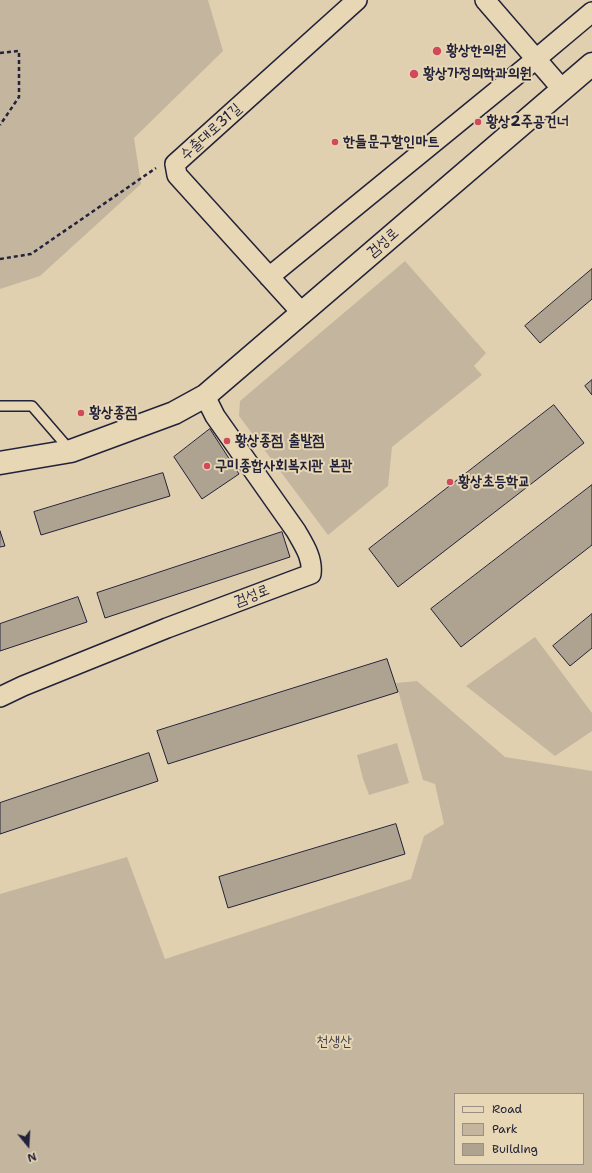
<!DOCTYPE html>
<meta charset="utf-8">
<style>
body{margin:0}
#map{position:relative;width:592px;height:1173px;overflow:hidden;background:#e0d0af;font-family:"Shantell Sans",sans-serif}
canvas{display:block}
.legend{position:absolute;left:454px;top:1093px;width:130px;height:72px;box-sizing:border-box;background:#e8d7b4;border:1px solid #998f84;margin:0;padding:5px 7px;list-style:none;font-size:12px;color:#22223b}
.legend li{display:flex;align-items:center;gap:8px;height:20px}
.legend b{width:20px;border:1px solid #998f84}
.north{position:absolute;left:8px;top:1125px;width:40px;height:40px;-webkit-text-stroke:3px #e8d7b4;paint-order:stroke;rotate:162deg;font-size:11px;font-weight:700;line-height:16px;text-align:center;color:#22223b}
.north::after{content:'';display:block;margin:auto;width:14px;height:18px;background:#22223b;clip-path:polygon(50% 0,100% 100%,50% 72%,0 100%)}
</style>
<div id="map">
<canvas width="592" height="1173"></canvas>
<ul class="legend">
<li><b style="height:5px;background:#e8d7b4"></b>Road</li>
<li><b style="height:11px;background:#c4b69e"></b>Park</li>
<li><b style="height:11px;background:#aea291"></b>Building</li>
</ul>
<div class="north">N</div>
</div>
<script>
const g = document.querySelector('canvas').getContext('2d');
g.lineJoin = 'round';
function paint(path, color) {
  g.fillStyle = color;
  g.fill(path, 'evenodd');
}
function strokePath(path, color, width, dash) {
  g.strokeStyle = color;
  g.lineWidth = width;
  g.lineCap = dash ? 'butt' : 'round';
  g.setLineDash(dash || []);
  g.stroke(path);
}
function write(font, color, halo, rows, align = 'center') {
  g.font = font + ' "Shantell Sans","Poor Story",sans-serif';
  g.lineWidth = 4;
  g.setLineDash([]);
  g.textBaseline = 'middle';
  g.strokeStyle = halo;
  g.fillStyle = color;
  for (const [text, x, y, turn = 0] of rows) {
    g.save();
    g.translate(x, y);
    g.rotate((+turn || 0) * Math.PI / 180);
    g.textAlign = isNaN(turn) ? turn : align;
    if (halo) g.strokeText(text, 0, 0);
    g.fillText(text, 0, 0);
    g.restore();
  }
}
const green = new Path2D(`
 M 0,0 L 208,0 L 223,51 L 134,138 L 141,184 L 40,276 L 0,289 Z
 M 405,261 L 486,353 L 474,366 L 482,375 L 392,447 L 388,486 L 328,535 L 239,416 L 240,401 Z
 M 535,637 L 592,713 L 592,731 L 555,756 L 466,686 Z
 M 417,681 L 505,757 L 592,771 L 592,1173 L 0,1173 L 0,894 L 127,857 L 165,959 L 411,879 L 424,836 L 444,824 L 435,784 L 423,780 L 396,683 ZM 455,1094 L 583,1094 L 583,1164 L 455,1164 Z
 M 397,743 L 409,783 L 369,795 L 363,779 L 357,755 Z`);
const building = new Path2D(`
 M 592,269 L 592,299 L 540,343 L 525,326 Z
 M 592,380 L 592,395 L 585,386 Z
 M 554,405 L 584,443 L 398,587 L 369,549 Z
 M 210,429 L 239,474 L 202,499 L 174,457 Z
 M 163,473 L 170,496 L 41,535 L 34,512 Z
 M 592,485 L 592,545 L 461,647 L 431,609 Z
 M 0,531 L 5,546 L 0,547 Z
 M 282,532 L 290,557 L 105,618 L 97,593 Z
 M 78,597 L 87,622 L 0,651 L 0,624 Z
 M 592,614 L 592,648 L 570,666 L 553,646 Z
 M 387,659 L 398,692 L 168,764 L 157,731 Z
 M 149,753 L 158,781 L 0,834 L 0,803 Z
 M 396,824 L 405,854 L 228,908 L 219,877 Z`);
const path = new Path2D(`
 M 0,53 L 19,51 L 19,97 L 0,125
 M 0,259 L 31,254 L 156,168`);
const service = new Path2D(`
 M 0,406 L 32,406 L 70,450`);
const minor = new Path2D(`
 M 485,0 L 562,89
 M 269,277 L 536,59 L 592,12
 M 302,313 L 177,175 L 175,164 L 357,0
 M 0,697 L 23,686 L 167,628 L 311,574 C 313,558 304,545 296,531 L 215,416 L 205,396`);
const tertiary = new Path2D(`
 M 0,463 L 71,451 L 174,413 L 205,396 L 592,64`);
const markers = [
 [437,51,5,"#d1495b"],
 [414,74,5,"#d1495b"],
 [478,122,4,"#d1495b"],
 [335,142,4,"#d1495b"],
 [81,413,4,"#d1495b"],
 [227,441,4,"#d1495b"],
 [207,466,4,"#d1495b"],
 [450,482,4,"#d1495b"]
];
const poiNames = [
 ["황상한의원",446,51],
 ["황상가정의학과의원",423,74],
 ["황상2주공건너",486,122],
 ["한들문구할인마트",343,142],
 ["황상종점",89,413],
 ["황상종점 출발점",235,441],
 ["구미종합사회복지관 본관",215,466],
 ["황상초등학교",458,482]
];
const streetNames = [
 ["수출대로31길",211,132,-42],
 ["검성로",383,243,-41],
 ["검성로",252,596,-21]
];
const parkNames = [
 ["천생산",334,1042]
];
paint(green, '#c4b69e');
paint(building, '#aea291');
strokePath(building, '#22223b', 1);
strokePath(service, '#22223b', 12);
strokePath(minor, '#22223b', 22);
strokePath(tertiary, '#22223b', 25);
strokePath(path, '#22223b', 2.5, [4, 3]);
strokePath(service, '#e8d7b4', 9);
strokePath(minor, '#e8d7b4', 19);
strokePath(tertiary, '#e8d7b4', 22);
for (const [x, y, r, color] of markers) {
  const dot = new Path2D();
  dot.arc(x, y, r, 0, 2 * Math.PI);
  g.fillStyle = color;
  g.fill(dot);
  strokePath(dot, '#e8d7b4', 1.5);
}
write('bold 15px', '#22223b', '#e8d7b4', poiNames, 'left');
write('15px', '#22223b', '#e8d7b4', streetNames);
write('15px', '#42404f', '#e8d7b4', parkNames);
</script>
